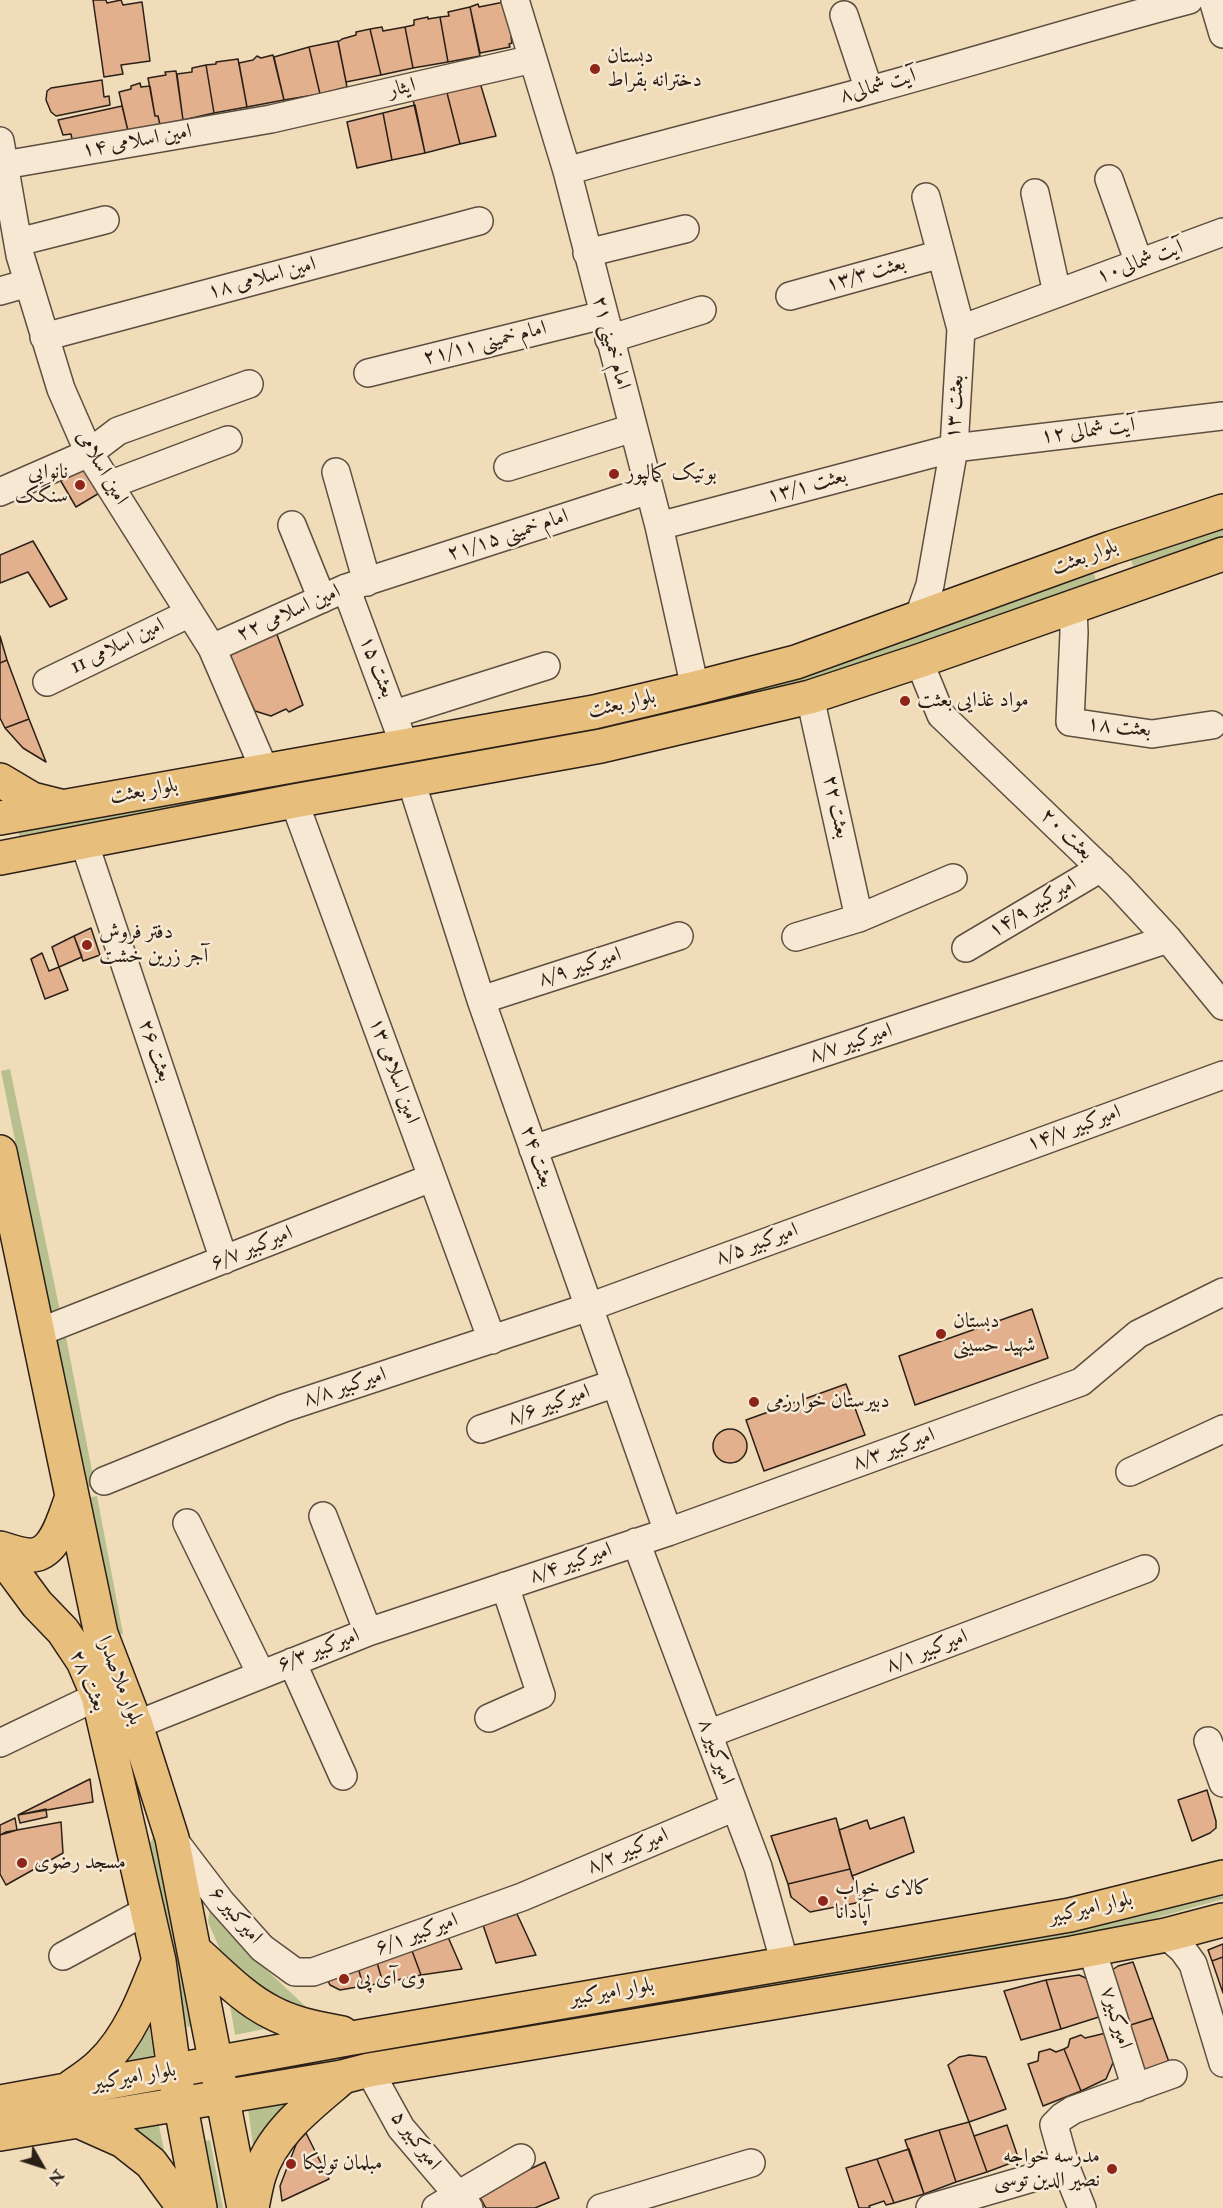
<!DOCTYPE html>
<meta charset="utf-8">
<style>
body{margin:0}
#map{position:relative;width:1223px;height:2208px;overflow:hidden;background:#f1dcba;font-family:"IM FELL Double Pica",serif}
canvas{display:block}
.north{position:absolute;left:12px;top:2136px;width:60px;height:60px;-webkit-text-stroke:4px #f6e8d2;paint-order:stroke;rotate:129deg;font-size:16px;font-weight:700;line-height:24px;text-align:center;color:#2b2017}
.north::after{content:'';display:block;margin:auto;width:21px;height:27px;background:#2b2017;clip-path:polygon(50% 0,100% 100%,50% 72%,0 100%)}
</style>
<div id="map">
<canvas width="1223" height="2208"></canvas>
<div class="north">N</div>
</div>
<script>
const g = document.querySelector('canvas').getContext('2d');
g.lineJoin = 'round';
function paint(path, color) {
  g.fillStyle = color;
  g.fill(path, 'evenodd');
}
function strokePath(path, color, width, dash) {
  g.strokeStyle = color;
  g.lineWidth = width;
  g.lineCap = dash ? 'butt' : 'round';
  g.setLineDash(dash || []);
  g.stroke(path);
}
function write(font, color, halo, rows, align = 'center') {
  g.font = font + ' "IM FELL Double Pica",Amiri,serif';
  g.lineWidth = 5;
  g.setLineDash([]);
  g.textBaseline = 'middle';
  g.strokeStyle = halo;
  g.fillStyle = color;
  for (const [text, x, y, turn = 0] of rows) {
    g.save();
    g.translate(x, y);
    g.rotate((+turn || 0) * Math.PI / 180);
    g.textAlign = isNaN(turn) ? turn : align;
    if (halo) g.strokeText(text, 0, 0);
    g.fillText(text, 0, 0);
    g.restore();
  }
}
const green = new Path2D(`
 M 1223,525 L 1223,536 L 1133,566 L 1130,557 Z
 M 1093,571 L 1097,583 L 767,696 L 618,729 L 620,718 Z
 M 577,726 L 580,737 L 20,841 L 18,830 Z
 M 10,1069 L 61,1316 L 51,1318 L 1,1071 Z
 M 65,1332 L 95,1486 L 85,1488 L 54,1334 Z
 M 97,1496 L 123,1634 L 112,1636 L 86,1498 Z
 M 154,1836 L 162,1843 L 197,2025 L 187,2027 L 150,1843 Z
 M 1223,1889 L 1223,1899 L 1142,1922 L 1054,1943 L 432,2044 L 252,2076 L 249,2066 Z
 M 210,1905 L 255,1959 L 319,2019 L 285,2007 L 224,1959 L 208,1922 Z
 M 228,1994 L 274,2027 L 235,2035 Z
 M 148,2013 L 154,2059 L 112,2064 Z
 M 289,2102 L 255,2160 L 248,2109 Z
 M 158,2121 L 167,2164 L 149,2139 L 115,2129 Z
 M 210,2140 L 223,2208 L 209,2208 L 196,2143 Z`);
const building = new Path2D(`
 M 93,0 L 106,0 L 107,3 L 121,0 L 123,5 L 142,2 L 150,61 L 121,65 L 123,74 L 104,77 Z
 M 504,2 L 513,36 L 511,37 L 512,43 L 509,44 L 510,47 L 480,53 L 470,7 L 478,4 L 479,7 Z
 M 470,7 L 480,56 L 448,62 L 440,17 L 449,16 L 448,12 Z
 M 428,17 L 428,19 L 440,17 L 448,62 L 413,68 L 405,27 L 414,25 L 414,20 Z
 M 382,27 L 383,31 L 405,27 L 413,68 L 381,75 L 370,29 Z
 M 370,29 L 381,75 L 346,82 L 338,42 L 342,39 L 356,35 L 356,32 Z
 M 338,41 L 347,87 L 320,94 L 309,47 Z
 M 309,47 L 320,94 L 284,100 L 274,57 Z
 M 273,55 L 284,100 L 247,107 L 239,63 L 253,60 L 257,56 L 261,58 Z
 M 238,59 L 247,107 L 214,113 L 206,65 L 216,64 L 216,62 Z
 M 206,65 L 214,113 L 183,120 L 177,74 L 192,72 L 192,68 Z
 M 176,71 L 183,120 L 160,125 L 158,116 L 155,116 L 148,78 L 166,75 L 165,72 Z
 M 474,79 L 481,86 L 496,136 L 460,144 L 446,89 Z
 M 102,80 L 104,97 L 109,96 L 110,105 L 56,116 L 51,112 L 46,100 L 47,91 L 51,88 Z
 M 140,83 L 141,87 L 150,86 L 155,116 L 158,116 L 160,125 L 128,131 L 119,92 L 131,89 L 131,86 Z
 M 446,89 L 460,144 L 425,153 L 411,91 Z
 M 415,105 L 425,153 L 392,160 L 383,113 Z
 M 122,106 L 128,131 L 73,144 L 71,134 L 63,135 L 58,120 Z
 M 383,113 L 392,160 L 357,168 L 347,122 Z
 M 84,469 L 101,492 L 76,507 L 59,478 Z
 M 33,541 L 67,599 L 50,607 L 28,572 L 0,583 L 0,555 Z
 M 276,632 L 303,705 L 289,712 L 286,709 L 271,716 L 255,711 L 231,660 L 231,654 Z
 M 0,636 L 7,660 L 0,663 Z
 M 7,660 L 29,719 L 5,728 L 0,718 L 0,663 Z
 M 29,719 L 46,762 L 23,748 L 5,728 Z
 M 91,928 L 100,955 L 83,961 L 74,936 Z
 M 74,936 L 82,957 L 59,967 L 52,947 Z
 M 42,953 L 49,971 L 59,967 L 68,990 L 45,999 L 31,959 Z
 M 1032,1309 L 1048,1358 L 915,1405 L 899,1356 Z
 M 846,1384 L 865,1435 L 764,1471 L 746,1420 Z
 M713 1446a17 17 0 1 1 34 0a17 17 0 1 1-34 0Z
 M 90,1779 L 93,1802 L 18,1815 Z
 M 1207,1790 L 1216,1821 L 1216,1828 L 1210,1833 L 1192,1841 L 1178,1800 Z
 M 46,1809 L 47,1817 L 20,1823 L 18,1815 Z
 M 904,1817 L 914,1852 L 852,1876 L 839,1830 L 867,1820 L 870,1829 Z
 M 15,1818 L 17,1830 L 0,1835 L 0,1825 Z
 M 836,1818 L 850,1869 L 788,1884 L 771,1836 Z
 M 61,1822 L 63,1853 L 6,1885 L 0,1874 L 0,1835 L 6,1832 Z
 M 850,1869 L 861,1902 L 810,1912 L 791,1897 L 788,1884 Z
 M 517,1914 L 536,1955 L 496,1963 L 483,1925 Z
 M 448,1937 L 462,1969 L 421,1975 L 411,1948 Z
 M 1223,1944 L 1223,1957 L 1212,1961 L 1208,1950 Z
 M 411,1948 L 421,1975 L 383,1983 L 376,1959 Z
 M 1223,1957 L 1223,1993 L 1212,1961 Z
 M 376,1959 L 383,1983 L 363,1986 L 357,1963 Z
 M 1133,1962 L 1153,2018 L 1124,2027 L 1112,1970 L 1118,1966 Z
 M 357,1963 L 363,1986 L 340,1990 L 330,1985 L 328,1981 Z
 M 1079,1975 L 1088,1979 L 1102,2016 L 1061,2029 L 1046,1980 Z
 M 1046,1980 L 1061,2029 L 1021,2040 L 1004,1991 Z
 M 1153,2018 L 1169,2062 L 1143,2071 L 1124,2027 Z
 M 1106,2033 L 1115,2058 L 1106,2079 L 1081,2091 L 1064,2049 L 1068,2047 L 1070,2039 L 1081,2035 L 1085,2038 Z
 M 1050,2049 L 1056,2052 L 1064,2049 L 1081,2091 L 1043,2106 L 1028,2064 L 1038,2061 L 1039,2052 Z
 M 969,2055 L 986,2057 L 1006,2109 L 969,2122 L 948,2065 L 959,2057 Z
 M 969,2122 L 987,2172 L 956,2182 L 939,2130 Z
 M 1007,2125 L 1019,2160 L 987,2172 L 974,2136 Z
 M 939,2130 L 956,2182 L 924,2194 L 905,2140 Z
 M 306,2133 L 329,2179 L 282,2201 L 280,2186 L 297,2142 Z
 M 909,2149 L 924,2194 L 894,2203 L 877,2159 Z
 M 877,2159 L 894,2203 L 886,2205 L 884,2201 L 869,2206 L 870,2208 L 859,2208 L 846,2168 Z
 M 545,2162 L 559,2198 L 535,2208 L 486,2208 L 478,2194 Z`);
const minor = new Path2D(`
 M 515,0 L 567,171 L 659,526 L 695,688
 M 1213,0 L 1223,34
 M 844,15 L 869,90
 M 0,141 L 20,255 L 61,389 L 89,453 L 212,648 L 265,771
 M 4,165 L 271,119 L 533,59
 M 567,171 C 667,142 769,118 870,90 C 977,61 1082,28 1189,0
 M 1109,179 L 1139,263
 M 1035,193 L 1057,293
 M 18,242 L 105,220
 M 587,253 L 685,229
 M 0,291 L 28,283
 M 790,296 L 941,254
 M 961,329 L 1223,232
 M 44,337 L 479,221
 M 609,339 L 702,310
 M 368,373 L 603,315
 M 508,467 L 633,428
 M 336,472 L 367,582
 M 109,485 L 228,440
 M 0,492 L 89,453 L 118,431 L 249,384
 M 292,525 L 322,599
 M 659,526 L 954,448 L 1223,416
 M 346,588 L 405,747
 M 1073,606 L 1074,633 L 1070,722 L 1152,734 L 1212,725
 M 918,619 L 930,585 L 954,448 L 961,329 L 926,197
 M 212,648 L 346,588 L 649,490
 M 919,661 L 941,715 L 1118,885 L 1168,939 L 1223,1006
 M 47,682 L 190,613
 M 810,697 L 859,918
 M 394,714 L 546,666
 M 411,781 L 481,1000 L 668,1532
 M 294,801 L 492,1340
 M 84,842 L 224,1260
 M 796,937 L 859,918 L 953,878
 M 966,948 L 1101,868
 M 481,1000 L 679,936
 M 533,1149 L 1168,939
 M 37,1333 L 431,1178
 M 481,1429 L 616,1383
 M 1130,1472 L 1223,1429
 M 104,1481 L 284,1408 L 589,1307 L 1223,1075
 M 323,1516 L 368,1632
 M 187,1523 L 261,1674
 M 636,1542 L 758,1867 L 785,1964
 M 292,1662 L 343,1776
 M 489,1718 L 541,1695 L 505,1586
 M 136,1725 L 368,1632 L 668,1532 L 1081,1382 L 1138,1334 L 1223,1292
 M 708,1734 L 1145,1569
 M 1208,1741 L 1223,1783
 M 0,1743 L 98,1696
 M 173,1839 L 221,1902 L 262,1948 L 295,1972 L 313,1972 L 522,1897 L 735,1807
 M 1166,1935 L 1183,1950 L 1193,1964 L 1223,2063
 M 1092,1950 L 1136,2088
 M 63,1956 L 148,1910
 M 369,2070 L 401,2128 L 469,2208
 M 436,2208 L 521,2158
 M 601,2208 L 751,2163
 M 930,2208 L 1066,2168
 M 1082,2208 L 1066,2168 L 1054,2125 L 1062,2117 L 1073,2110 L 1173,2074`);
const major = new Path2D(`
 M 0,780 L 32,799 L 60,806
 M 0,818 L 594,712 L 695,688 L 796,662 L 1111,548 L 1223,511
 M 0,858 L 294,801 L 601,746 L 810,697 L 919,661 L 1223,554
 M 0,1152 L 101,1634 L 136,1725 L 172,1838 L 244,2208
 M 0,1548 C 11,1551 26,1558 38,1554 C 58,1547 65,1514 72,1497
 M 0,1554 L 37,1604 L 63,1631 L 83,1661 L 98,1696 L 159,1961 L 174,2070 L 200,2208
 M 195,1951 C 219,1972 243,1998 271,2012 C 293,2024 317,2028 342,2033
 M 71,2087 C 81,2080 92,2073 101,2064 C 129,2037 144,1998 158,1962
 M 0,2102 L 358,2037 L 1070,1915 L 1223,1877
 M 78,2121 L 123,2141 L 151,2163 L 184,2208
 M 0,2134 L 342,2077 L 369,2070 L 1072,1953 L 1166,1935 L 1223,1920
 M 252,2208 C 254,2197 256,2186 259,2176 C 271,2134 310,2105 342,2078`);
const markers = [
 [595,69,6,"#8f2418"],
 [614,474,6,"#8f2418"],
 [80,485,6,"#8f2418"],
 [905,701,6,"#8f2418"],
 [87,945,6,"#8f2418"],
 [941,1334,6,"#8f2418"],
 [754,1402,6,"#8f2418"],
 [22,1863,6,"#8f2418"],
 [823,1901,6,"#8f2418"],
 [344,1979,6,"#8f2418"],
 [291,2164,6,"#8f2418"],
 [1112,2169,6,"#8f2418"]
];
const poiNames = [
 ["دبستان",607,57],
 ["دخترانه بقراط",607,81],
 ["نانوایی",68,473,"right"],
 ["سنگک",68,497,"right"],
 ["بوتیک کمالپور",626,474],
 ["مواد غذایی بعثت",917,701],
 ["دفتر فروش",99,933],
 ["آجر زرین خشت",99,957],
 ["دبستان",953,1322],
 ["شهید حسینی",953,1346],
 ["دبیرستان خوارزمی",766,1402],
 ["مسجد رضوی",34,1863],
 ["کالای خواب",835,1889],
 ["آپادانا",835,1913],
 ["وی آی پی",356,1979],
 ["مدرسه خواجه",1100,2157,"right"],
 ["نصیر الدین توسی",1100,2181,"right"],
 ["مبلمان تولیکا",303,2164]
];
const streetNames = [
 ["آیت شمالی۸",878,87,-16],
 ["ایثار",402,89,-13],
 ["امین اسلامی ۱۴",137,142,-10],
 ["آیت شمالی۱۰",1140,263,-20],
 ["بعثت ۱۳/۳",866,275,-16],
 ["امین اسلامی ۱۸",262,279,-15],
 ["امام خمینی ۲۱",610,343,75],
 ["امام خمینی ۲۱/۱۱",485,344,-14],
 ["بعثت ۱۳",956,407,-86],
 ["آیت شمالی ۱۲",1088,432,-7],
 ["امین اسلامی",101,468,60],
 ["بعثت ۱۳/۱",807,487,-15],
 ["امام خمینی ۲۱/۱۵",508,536,-18],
 ["بلوار بعثت",1085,558,-20],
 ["امین اسلامی ۲۲",289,614,-24],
 ["امین اسلامی 11",118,647,-26],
 ["بعثت ۱۵",376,667,69],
 ["بلوار بعثت",622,705,-13],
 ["بعثت ۱۸",1119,728,6],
 ["بلوار بعثت",144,792,-10],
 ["بعثت ۲۲",835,807,78],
 ["بعثت ۲۰",1066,835,44],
 ["امیرکبیر ۱۴/۹",1033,908,-31],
 ["امیرکبیر ۸/۹",580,968,-18],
 ["امیرکبیر ۸/۷",851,1044,-18],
 ["بعثت ۲۶",154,1051,71],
 ["امین اسلامی ۱۳",393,1071,70],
 ["امیرکبیر ۱۴/۷",1074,1129,-20],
 ["بعثت ۲۴",536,1157,71],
 ["امیرکبیر ۸/۵",757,1245,-20],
 ["امیرکبیر ۶/۷",252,1249,-22],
 ["امیرکبیر ۸/۸",345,1388,-18],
 ["امیرکبیر ۸/۶",549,1406,-19],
 ["امیرکبیر ۸/۳",894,1450,-20],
 ["امیرکبیر ۸/۴",571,1564,-19],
 ["امیرکبیر ۶/۳",319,1651,-21],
 ["امیرکبیر ۸/۱",927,1652,-21],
 ["بعثت ۲۸",87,1681,67],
 ["بلوار ملاصدرا",119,1681,69],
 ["امیرکبیر ۸",715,1752,70],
 ["امیرکبیر ۸/۲",628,1852,-23],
 ["بلوار امیرکبیر",1091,1909,-13],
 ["امیرکبیر ۶",235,1916,49],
 ["امیرکبیر ۶/۱",417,1935,-20],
 ["بلوار امیرکبیر",612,1993,-10],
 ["امیرکبیر۷",1115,2018,73],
 ["بلوار امیرکبیر",134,2078,-10],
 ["امیرکبیر ۵",415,2141,53]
];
paint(green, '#b9c090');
paint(building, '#e3b08e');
strokePath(building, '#2b2017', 1.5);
strokePath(minor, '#5c4f40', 30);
strokePath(major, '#2b2017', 36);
strokePath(minor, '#f6e8d2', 27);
strokePath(major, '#e8be7d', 33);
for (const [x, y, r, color] of markers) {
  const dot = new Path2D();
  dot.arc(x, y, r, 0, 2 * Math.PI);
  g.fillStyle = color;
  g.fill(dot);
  strokePath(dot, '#f6e8d2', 2);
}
write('21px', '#2b2017', '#f6e8d2', poiNames, 'left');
write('21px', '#2b2017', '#f6e8d2', streetNames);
</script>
